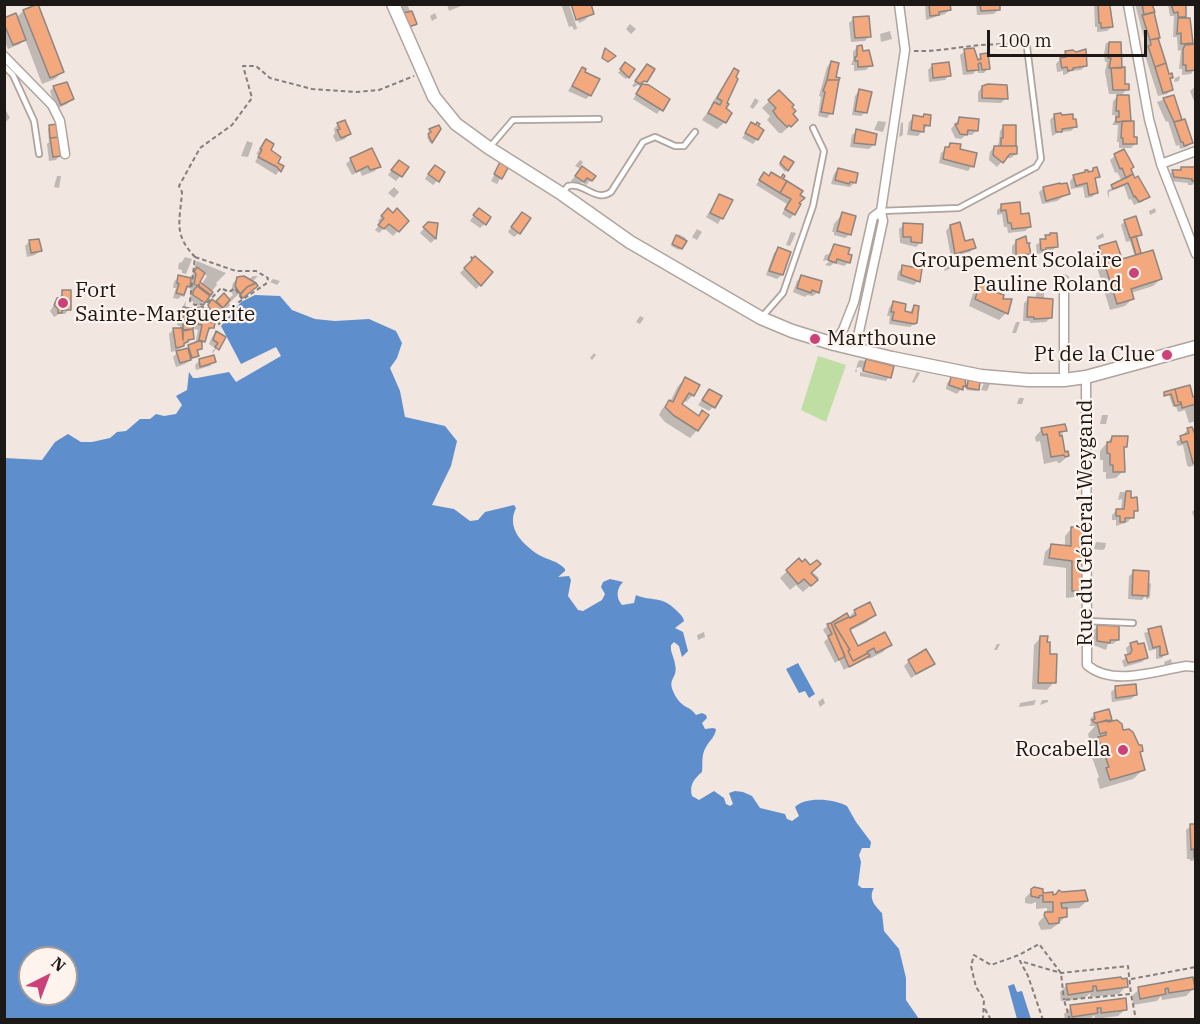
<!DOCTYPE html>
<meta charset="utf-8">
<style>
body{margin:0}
#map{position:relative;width:1200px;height:1024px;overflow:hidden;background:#f1e6e0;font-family:"IBM Plex Serif",serif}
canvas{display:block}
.frame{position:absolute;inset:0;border:6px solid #1c1816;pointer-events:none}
.north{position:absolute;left:18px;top:946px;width:60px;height:60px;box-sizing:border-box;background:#fef3ed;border:2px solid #a49b97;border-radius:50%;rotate:42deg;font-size:16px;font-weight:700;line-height:24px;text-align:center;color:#1c1816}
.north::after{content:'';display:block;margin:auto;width:21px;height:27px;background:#cb427a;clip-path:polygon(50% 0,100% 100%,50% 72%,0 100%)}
.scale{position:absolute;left:987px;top:30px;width:160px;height:27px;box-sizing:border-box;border:3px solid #1c1816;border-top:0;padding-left:8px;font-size:18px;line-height:21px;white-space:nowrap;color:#1c1816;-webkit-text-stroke:4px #fef3ed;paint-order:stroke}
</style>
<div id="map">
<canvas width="1200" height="1024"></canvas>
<div class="frame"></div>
<div class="north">N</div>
<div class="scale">100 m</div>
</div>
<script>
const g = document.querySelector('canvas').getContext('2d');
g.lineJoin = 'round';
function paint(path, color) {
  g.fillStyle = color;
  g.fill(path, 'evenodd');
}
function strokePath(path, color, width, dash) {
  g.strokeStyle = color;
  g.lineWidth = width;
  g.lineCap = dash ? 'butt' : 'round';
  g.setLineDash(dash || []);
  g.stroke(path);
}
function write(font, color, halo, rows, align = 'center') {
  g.font = font + ' "IBM Plex Serif",serif';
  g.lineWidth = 4.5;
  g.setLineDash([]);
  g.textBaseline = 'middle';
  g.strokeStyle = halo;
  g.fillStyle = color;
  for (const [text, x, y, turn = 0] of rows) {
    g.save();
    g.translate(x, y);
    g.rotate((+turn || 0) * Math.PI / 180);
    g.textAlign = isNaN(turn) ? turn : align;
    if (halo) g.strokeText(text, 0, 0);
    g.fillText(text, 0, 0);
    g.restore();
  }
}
const green = new Path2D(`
 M 818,356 L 846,365 L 826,422 L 801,410 Z`);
const water = new Path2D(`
 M 255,295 L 280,296 L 292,310 L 315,319 L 335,321 L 369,319 L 396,331 L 402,343 L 397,358 L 390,368 L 400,391 L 405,417 L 445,426 L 457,441 L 451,466 L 432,505 L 454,509 L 470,521 L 478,520 L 485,512 L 514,505 L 516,508 C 506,528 522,544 539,555 C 548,560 558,561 565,569 L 565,571 L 558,577 L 569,576 L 571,580 L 568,596 L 578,610 L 583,611 L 602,600 L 605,594 L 601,587 L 603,582 L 610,579 L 623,582 C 616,589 616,598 622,605 L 634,603 L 636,595 C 652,602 661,595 676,610 C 680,614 683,616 684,621 L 675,628 L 683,632 L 688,651 L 682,657 L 679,646 L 674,642 L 671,645 C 670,652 674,657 675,664 C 679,681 663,677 678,700 C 684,708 691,707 696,715 L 702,713 L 706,715 L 707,718 L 702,723 L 705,729 L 713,728 L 716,729 C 715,737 710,740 706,747 C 701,755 703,763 702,772 C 694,779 689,785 692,796 L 699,800 L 714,791 L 724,798 L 726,804 L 730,806 L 733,804 L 729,793 L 735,791 L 743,792 L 752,796 L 760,808 L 785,814 L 787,819 L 792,821 L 799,816 L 795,807 C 805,796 835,799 847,806 L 856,822 L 871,842 L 870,848 L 862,848 L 859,855 L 861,862 L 858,885 L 862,888 L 874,888 C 868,898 875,906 882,913 L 884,931 L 899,949 L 906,978 L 906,1000 L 919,1019 L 5,1019 L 5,458 L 42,460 L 55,442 L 68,434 L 81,442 L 92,442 L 110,438 L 117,432 L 126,431 L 140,419 L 150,419 L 156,414 L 164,416 L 176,414 L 182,405 L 176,396 L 187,390 L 189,372 L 193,378 L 197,378 L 229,372 L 236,382 L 281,356 L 276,347 L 241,364 L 221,326 L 241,302 ZM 30,958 L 66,958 L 66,994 L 30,994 Z
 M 798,663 L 815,694 L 809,698 L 805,691 L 799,693 L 786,669 Z
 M 1014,984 L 1017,992 L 1022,991 L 1031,1019 L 1017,1019 L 1008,986 Z`);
const shadow = new Path2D(`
 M 394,4 L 407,4 L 416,24 L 407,27 Z
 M 447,4 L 466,4 L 449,11 Z
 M 561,4 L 569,4 L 577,28 L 580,27 L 574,30 L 572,26 L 569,27 Z
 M 572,4 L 592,13 L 585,20 L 579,23 Z
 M 948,4 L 949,10 L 945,14 L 926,20 L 925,4 Z
 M 976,4 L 998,4 L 999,9 L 994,14 L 977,15 Z
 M 1094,4 L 1112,4 L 1109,8 L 1112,27 L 1107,31 L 1097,32 L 1097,27 L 1095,27 Z
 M 1135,4 L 1151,4 L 1157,39 L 1167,75 L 1171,77 L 1169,80 L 1172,89 L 1167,94 L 1158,96 L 1144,52 L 1147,49 Z
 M 1168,4 L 1183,4 L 1185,16 L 1181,20 L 1191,43 L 1188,46 L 1195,69 L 1191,74 L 1182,75 L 1182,69 L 1179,69 L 1181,50 L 1178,51 L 1177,37 L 1173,37 L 1174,16 L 1170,16 Z
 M 37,6 L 62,72 L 55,79 L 42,84 L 25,39 L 20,44 L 8,49 L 4,39 L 4,19 L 16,18 L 23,11 Z
 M 435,13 L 437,18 L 432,21 L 430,16 Z
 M 854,19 L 869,36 L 865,41 L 851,42 L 849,23 Z
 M 630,24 L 636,29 L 631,34 L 626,29 Z
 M 890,31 L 892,39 L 881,42 L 880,34 Z
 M 1106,43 L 1119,43 L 1124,86 L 1128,89 L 1120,96 L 1132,139 L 1136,143 L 1131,148 L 1119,148 L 1119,142 L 1117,142 L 1118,125 L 1112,125 L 1115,120 L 1115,115 L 1112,115 L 1113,101 L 1120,94 L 1109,94 L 1105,72 L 1107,62 L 1105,62 L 1104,54 Z
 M 857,47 L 871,65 L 866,70 L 854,71 L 854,65 L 851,65 L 853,60 L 853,52 Z
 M 965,51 L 976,60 L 981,56 L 988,68 L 984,73 L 978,73 L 977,69 L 973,74 L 963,75 L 960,55 Z
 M 1066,52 L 1086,65 L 1081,70 L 1070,71 L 1067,74 L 1063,75 L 1063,71 L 1057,72 L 1056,64 Z
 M 831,62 L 831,113 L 827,118 L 818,116 L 821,97 L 819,96 L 827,67 Z
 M 933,65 L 949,75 L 945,80 L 929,82 L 928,70 Z
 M 624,66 L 633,69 L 626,79 L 618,73 Z
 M 647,66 L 653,69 L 641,86 L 648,87 L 668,99 L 657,114 L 633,99 L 642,87 L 638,85 L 634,87 L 632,86 Z
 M 582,69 L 590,95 L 586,99 L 568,91 Z
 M 735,70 L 724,109 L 725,122 L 717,129 L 702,120 L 712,106 L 711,105 L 728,77 Z
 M 1180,76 L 1179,81 L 1174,82 L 1175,78 Z
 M 54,87 L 72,99 L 67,104 L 56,109 L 50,91 Z
 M 982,87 L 1006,98 L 1001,103 L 978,102 L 978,92 Z
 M 1195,87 L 1196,86 L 1196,106 L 1190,91 Z
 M 859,91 L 866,112 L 861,116 L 852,115 L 855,96 Z
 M 779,92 L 790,114 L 796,120 L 782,133 L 779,133 L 767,120 L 770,116 L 762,108 Z
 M 1173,96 L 1191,143 L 1187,147 L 1180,149 L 1179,145 L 1176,146 L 1168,121 L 1166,122 L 1157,102 Z
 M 755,98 L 759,101 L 753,109 L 750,107 Z
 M 5,109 L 10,118 L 4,123 L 4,109 Z
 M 1054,116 L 1075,127 L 1071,131 L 1059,132 L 1052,136 L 1050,120 Z
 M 914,117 L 922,118 L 928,125 L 918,136 L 907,135 L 909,122 Z
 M 959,119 L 976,131 L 972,135 L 966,135 L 961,139 L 955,138 L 951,129 Z
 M 878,121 L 886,122 L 883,132 L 874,130 Z
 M 903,122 L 903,135 L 899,137 L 901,123 Z
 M 338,124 L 349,134 L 345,139 L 336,142 L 333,136 L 335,133 L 334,129 Z
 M 752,124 L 757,139 L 753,144 L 742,138 Z
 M 1004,126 L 1016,154 L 1011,158 L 1005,158 L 997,167 L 989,160 L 990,152 L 994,147 L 997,147 L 999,142 L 1000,131 Z
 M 50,127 L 60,155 L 56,160 L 49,161 L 47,144 L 49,142 L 48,129 Z
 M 439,129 L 430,143 L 427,137 L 429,135 L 428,132 Z
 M 857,131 L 873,145 L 869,149 L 850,147 L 852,135 Z
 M 247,141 L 253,143 L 248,157 L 241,156 Z
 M 266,141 L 275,163 L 282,167 L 276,175 L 255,162 L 259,155 L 256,154 Z
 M 951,145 L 959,150 L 972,166 L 968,171 L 939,163 L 941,153 Z
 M 1115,156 L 1130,170 L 1134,180 L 1148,196 L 1143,201 L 1134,205 L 1131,199 L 1129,200 L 1124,186 L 1109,192 L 1109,199 L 1107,191 L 1122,181 L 1117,172 L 1115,173 L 1110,160 Z
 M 351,159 L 379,166 L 375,171 L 362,176 L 360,171 L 352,175 L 346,164 Z
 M 580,160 L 583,162 L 580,167 L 594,176 L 586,185 L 582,182 L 578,186 L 571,181 L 581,169 L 575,166 Z
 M 782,160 L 792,163 L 785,172 L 779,165 Z
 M 395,166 L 407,168 L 396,181 L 388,175 Z
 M 499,166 L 506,169 L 497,184 L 491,181 Z
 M 1182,168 L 1196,168 L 1196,182 L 1192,185 L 1188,185 L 1188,183 L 1170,181 L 1168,176 L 1173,171 L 1179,171 Z
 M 838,169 L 854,183 L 850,187 L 831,184 L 834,174 Z
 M 1093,169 L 1098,176 L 1094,180 L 1097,192 L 1092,197 L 1085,198 L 1083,187 L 1071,189 L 1070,181 L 1074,176 L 1090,173 Z
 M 430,171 L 437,181 L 433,185 L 425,179 Z
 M 764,174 L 797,204 L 794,214 L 790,219 L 782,214 L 787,204 L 756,185 Z
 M 57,176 L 61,176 L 59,188 L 54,187 Z
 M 394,187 L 399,192 L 394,198 L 388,193 Z
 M 1044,188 L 1068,193 L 1057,201 L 1042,204 L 1039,192 Z
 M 720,195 L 731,201 L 718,224 L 706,217 Z
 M 1002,206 L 1020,215 L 1030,227 L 1025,231 L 1008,233 L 1007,227 L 1004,227 L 1002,214 L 997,215 L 997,210 Z
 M 1155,208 L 1156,212 L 1150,215 L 1149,211 Z
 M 384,214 L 393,214 L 407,221 L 393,236 L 384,228 L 379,233 L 375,230 L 381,223 L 378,221 Z
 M 842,214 L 850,234 L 845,238 L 834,235 L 834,232 L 832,232 L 834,224 Z
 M 474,215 L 485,224 L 480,228 L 470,221 Z
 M 518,218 L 519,233 L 514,237 L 508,232 Z
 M 1125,221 L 1141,234 L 1135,239 L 1140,255 L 1161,279 L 1153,286 L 1131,293 L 1133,298 L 1125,306 L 1110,310 L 1093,254 L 1100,247 L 1121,261 L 1135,257 L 1130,241 L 1126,242 L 1121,225 Z
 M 428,224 L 436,225 L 435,239 L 431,243 L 420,233 Z
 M 904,225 L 921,225 L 921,242 L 916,247 L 900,243 L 899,229 Z
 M 950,226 L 964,243 L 974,248 L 970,252 L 951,257 L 946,231 Z
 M 697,229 L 702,232 L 697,240 L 692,237 Z
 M 791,232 L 796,233 L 790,246 L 786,245 Z
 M 1103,233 L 1104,237 L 1097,240 L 1096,237 Z
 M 678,234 L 686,238 L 679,250 L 671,246 Z
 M 1050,235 L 1056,247 L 1052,251 L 1037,254 L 1036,245 Z
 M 1017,241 L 1029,253 L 1025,258 L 1012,259 L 1012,246 Z
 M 29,242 L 40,251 L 35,255 L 27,257 L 25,246 Z
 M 835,246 L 846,255 L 849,262 L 844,266 L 834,263 L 830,266 L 825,265 L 832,259 L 823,261 L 825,255 L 829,254 Z
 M 778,249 L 790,253 L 782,275 L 777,279 L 766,275 L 774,253 Z
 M 185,257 L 192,259 L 186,274 L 182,273 L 182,270 L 178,269 L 179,263 L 182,262 Z
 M 475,258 L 480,285 L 476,289 L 460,273 Z
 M 969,259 L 967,262 L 944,271 L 945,267 Z
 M 197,261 L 226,273 L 216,283 L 217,285 L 199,306 L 189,299 L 193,291 L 188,287 L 184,297 L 181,296 L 178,299 L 173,298 L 176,288 L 173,288 L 174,282 L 178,277 L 194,280 L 190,277 L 197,269 L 194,267 ZM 203,273 L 207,276 L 198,289 L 195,286 Z
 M 903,267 L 918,281 L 914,285 L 897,280 L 898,272 Z
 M 253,276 L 258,276 L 252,282 L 254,288 L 241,298 L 240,297 L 244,292 L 242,291 L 229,303 L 230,305 L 208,332 L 201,344 L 201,348 L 196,353 L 197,355 L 185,364 L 176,367 L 173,357 L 177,353 L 195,344 L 198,330 L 194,329 L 194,326 L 199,322 L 213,324 L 208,319 L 197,320 L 196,311 L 207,307 L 212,301 L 216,304 L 224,295 L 227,300 L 233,295 L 231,291 L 233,283 L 238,278 L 248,280 Z
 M 802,276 L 818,292 L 813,296 L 807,295 L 805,297 L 793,292 L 797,281 Z
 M 273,279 L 280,281 L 277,285 L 270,282 Z
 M 981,283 L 1006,313 L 999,320 L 969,306 L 974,290 Z
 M 1037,291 L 1044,292 L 1044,299 L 1050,318 L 1046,322 L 1030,323 L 1030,321 L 1023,321 L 1024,303 L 1029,299 L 1035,299 Z
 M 63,292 L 69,309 L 65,314 L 59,314 L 54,317 L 50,311 Z
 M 186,301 L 185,309 L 192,320 L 191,322 L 191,319 L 177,317 Z
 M 893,303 L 903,312 L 909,313 L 914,307 L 915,323 L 910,327 L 889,324 L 890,316 L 887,316 L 889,308 Z
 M 640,316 L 644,318 L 640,324 L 636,322 Z
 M 177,320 L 192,322 L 191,328 L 187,332 L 193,338 L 178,350 L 171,352 L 169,334 L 174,329 L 180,329 L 180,326 L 177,325 Z
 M 1016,322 L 1020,322 L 1016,333 L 1012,333 Z
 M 216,332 L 224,337 L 213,353 L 212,352 L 215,348 L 209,344 L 212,337 Z
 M 594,353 L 596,355 L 592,360 L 590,358 Z
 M 200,360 L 214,361 L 210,366 L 196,370 L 195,365 Z
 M 860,360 L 892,367 L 890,377 L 889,378 L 889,375 L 861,369 L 861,367 L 856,368 L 857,372 L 855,372 L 858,362 Z
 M 860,372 L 888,378 L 886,381 L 860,376 Z
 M 917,372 L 920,373 L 914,383 L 912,382 Z
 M 685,379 L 693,395 L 686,402 L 682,400 L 680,404 L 697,430 L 690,438 L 665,422 L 659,415 L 662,409 L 670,402 L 678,386 Z
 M 951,379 L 965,384 L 957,394 L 946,389 L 947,383 Z
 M 969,381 L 977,389 L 976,391 L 966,390 Z
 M 984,383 L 990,384 L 987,391 L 981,390 Z
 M 1189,386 L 1192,399 L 1196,401 L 1196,421 L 1189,423 L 1185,410 L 1178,412 L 1176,406 L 1173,407 L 1169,395 L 1163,395 Z
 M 709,391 L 713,407 L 709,411 L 698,405 Z
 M 1019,398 L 1024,398 L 1022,404 L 1017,404 Z
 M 1102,415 L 1108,415 L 1106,424 L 1100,424 Z
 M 1042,429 L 1065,430 L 1060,435 L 1063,454 L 1068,456 L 1060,463 L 1058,463 L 1057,461 L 1044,464 L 1040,441 L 1036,442 L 1035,437 Z
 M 1188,429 L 1196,440 L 1196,465 L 1189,467 L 1187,465 L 1183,445 L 1178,446 L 1176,442 L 1184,436 L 1184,434 Z
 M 1112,437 L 1125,446 L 1123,449 L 1123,471 L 1116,478 L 1106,479 L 1106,472 L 1103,472 L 1103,460 L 1100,460 L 1100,451 Z
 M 1120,492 L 1130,492 L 1130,499 L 1136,510 L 1128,522 L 1116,526 L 1116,520 L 1112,520 L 1112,515 L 1117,510 L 1121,510 L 1122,499 L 1118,500 Z
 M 1196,504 L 1196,522 L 1192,512 L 1195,509 L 1194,506 Z
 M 1072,528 L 1081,590 L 1074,597 L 1066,598 L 1066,568 L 1043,565 L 1045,552 L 1052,545 L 1065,547 L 1065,536 Z
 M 1096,542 L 1106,543 L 1105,548 L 1103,550 L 1094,549 Z
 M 799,560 L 819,578 L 803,592 L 796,585 L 790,590 L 780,578 Z
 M 1134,572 L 1147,585 L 1151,583 L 1150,597 L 1148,599 L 1146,599 L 1146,595 L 1142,600 L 1128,599 L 1129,576 Z
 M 855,611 L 874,614 L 867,622 L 849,631 L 858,648 L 890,644 L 883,652 L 869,659 L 867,656 L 844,670 L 839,660 L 835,663 L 824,642 L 828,638 L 823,630 L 828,625 L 848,618 Z
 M 1098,626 L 1118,640 L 1113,644 L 1108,644 L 1106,650 L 1093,645 L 1093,631 Z
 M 1160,628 L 1166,653 L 1162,658 L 1156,659 L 1156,649 L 1149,651 L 1144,633 Z
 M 704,632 L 705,637 L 698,640 L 697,635 Z
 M 1041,637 L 1048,655 L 1054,682 L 1047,690 L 1032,689 L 1034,645 Z
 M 997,644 L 1000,644 L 997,650 L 994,650 Z
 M 1131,644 L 1146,658 L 1142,662 L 1124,667 L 1122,661 L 1128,656 L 1126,648 Z
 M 1171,659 L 1172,663 L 1165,666 L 1164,662 Z
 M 909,661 L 933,664 L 911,678 L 904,666 Z
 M 1116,688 L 1136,695 L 1131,699 L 1112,702 L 1111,692 Z
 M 823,698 L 825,703 L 820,707 L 818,702 Z
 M 1036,700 L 1034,705 L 1019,707 L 1020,703 Z
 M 1042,700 L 1048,700 L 1048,702 L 1040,705 Z
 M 1095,714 L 1110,720 L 1107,723 L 1122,732 L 1142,751 L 1139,754 L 1143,770 L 1133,779 L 1100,789 L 1097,779 L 1099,777 L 1089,749 L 1097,741 L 1090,743 L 1088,734 L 1095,726 L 1089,726 L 1091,723 L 1090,719 Z
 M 1196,825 L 1196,860 L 1190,861 L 1190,859 L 1187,859 L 1186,830 L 1191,826 Z
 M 1032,891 L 1051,897 L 1087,901 L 1079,908 L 1065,909 L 1066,916 L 1058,924 L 1051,929 L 1041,930 L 1038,923 L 1047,913 L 1047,908 L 1036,909 L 1036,902 L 1031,904 L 1025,903 L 1025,898 Z
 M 1192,979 L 1194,988 L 1186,996 L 1162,1000 L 1161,996 L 1157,1001 L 1133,1005 L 1132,996 L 1139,989 Z
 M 1067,985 L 1126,986 L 1119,994 L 1090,997 L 1090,993 L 1085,998 L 1061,1001 L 1060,992 Z
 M 1071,1007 L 1126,1009 L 1118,1016 L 1095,1019 L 1094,1015 L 1090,1020 L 1065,1020 L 1064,1014 Z`);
const building = new Path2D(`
 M 38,4 L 64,72 L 50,78 L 23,10 Z
 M 571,4 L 591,4 L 594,14 L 576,20 Z
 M 929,4 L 950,4 L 951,10 L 939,12 L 939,15 L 930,16 Z
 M 980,4 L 1000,4 L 1000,10 L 981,11 Z
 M 1098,4 L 1113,4 L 1110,6 L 1113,27 L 1101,28 L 1101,23 L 1099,23 Z
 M 1142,4 L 1152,4 L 1155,12 L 1144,15 Z
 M 1171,4 L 1186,5 L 1186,17 L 1178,17 L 1178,12 L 1174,13 Z
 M 412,11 L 417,24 L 409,27 L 403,13 Z
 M 1154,12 L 1160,38 L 1150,40 L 1142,15 Z
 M 16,13 L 26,40 L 13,45 L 4,24 L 4,18 Z
 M 869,16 L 871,37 L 855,38 L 853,17 Z
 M 1178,18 L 1190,18 L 1193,43 L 1181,44 L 1181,33 L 1177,34 Z
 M 1158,38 L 1166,63 L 1155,67 L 1148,46 L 1151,45 L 1150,40 Z
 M 1109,42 L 1121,42 L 1122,68 L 1109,68 L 1111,58 L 1108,58 Z
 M 1196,44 L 1196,70 L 1186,71 L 1186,65 L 1183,65 L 1183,49 L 1185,45 Z
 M 862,45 L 863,51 L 869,50 L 873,66 L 858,67 L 858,61 L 855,61 L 855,57 L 857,56 L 857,46 Z
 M 605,48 L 616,56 L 608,62 L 602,58 Z
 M 974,48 L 978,60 L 981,59 L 980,54 L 988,53 L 990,69 L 982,70 L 981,63 L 978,64 L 979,70 L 967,71 L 964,49 Z
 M 1086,49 L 1087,66 L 1073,68 L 1073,70 L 1068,71 L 1067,67 L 1062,68 L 1060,58 L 1066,57 L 1065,51 L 1073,50 L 1076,52 Z
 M 831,61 L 839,63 L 836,77 L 840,78 L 839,80 L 827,80 Z
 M 625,62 L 635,69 L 629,78 L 620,69 Z
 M 949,62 L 951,76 L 933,78 L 932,64 Z
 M 1166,63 L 1169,74 L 1172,73 L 1173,78 L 1170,78 L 1173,90 L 1163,93 L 1155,67 Z
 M 647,64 L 655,69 L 647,82 L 644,81 L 640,84 L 635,81 Z
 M 582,67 L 586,69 L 585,72 L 600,79 L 591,96 L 572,86 Z
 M 1125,67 L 1125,84 L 1129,84 L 1129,90 L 1113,90 L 1111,68 Z
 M 734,68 L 739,71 L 736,77 L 738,79 L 727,103 L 729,104 L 726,108 L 732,113 L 726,123 L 708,113 L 714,102 L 720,105 L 722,101 L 717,98 Z
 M 827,80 L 839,80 L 833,114 L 821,112 L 825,92 L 823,91 Z
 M 67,82 L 74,99 L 61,105 L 53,86 Z
 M 642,84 L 649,85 L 670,99 L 663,111 L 636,94 Z
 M 988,84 L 1007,85 L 1008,99 L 982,98 L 982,86 Z
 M 859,89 L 872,92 L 867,113 L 855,111 Z
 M 779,90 L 794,105 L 792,107 L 796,111 L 793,114 L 798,120 L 791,127 L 789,125 L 787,127 L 777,117 L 773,111 L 776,108 L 768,100 Z
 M 1117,95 L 1129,95 L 1131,121 L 1116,122 L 1116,117 L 1119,117 L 1119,111 L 1116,111 Z
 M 1174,95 L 1182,120 L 1174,122 L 1163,98 Z
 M 1061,113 L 1062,115 L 1073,114 L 1073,119 L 1076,119 L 1077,127 L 1062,129 L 1062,132 L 1056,132 L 1054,114 Z
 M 924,114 L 931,115 L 930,126 L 924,125 L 924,132 L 911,130 L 913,115 L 923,117 Z
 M 959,117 L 979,119 L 978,131 L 968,130 L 967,135 L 960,134 L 955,124 L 958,124 Z
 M 1185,119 L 1193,143 L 1184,146 L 1183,142 L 1181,142 L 1174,122 Z
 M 345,120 L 351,134 L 341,138 L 337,130 L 340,129 L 337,123 Z
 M 1122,121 L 1134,121 L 1134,137 L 1137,137 L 1137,144 L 1123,144 L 1123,138 L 1121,138 Z
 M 751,122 L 756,125 L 757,122 L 760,124 L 758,126 L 764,130 L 758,140 L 745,133 Z
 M 58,124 L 60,137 L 50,138 L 49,125 Z
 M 439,125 L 441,129 L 432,143 L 428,134 L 431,132 L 429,129 Z
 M 1003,125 L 1016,125 L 1016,146 L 1001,146 L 1001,138 L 1003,138 Z
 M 856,129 L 877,134 L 875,145 L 854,143 Z
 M 60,137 L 62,156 L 53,157 L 50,138 Z
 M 266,139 L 274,144 L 271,150 L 281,157 L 278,163 L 284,166 L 281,172 L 277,167 L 258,157 L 262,150 L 260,149 Z
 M 950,143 L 961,144 L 960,149 L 977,153 L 974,167 L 943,159 L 945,147 L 949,147 Z
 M 994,146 L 1017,146 L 1017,154 L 1010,154 L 1003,163 L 993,155 Z
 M 372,148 L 381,167 L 370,170 L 368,166 L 356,172 L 350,158 Z
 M 1124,149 L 1134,167 L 1131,169 L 1133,174 L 1126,178 L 1122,168 L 1120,169 L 1114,154 Z
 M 784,156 L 794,162 L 788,171 L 780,163 Z
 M 399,160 L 409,167 L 402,177 L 391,170 Z
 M 500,162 L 508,168 L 502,179 L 494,174 Z
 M 435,165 L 445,172 L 439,182 L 428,174 Z
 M 582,166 L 596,176 L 592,181 L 587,178 L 584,182 L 575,176 Z
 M 1097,167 L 1100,177 L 1095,178 L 1098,193 L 1089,195 L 1087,183 L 1076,186 L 1073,175 L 1085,172 L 1085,170 L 1088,170 L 1088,172 L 1093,171 L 1093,168 Z
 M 1181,167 L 1196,167 L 1196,181 L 1192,181 L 1192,179 L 1174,177 L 1172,170 L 1181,170 Z
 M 838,168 L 858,173 L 856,183 L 850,182 L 849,184 L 835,180 Z
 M 764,172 L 769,176 L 771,172 L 781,178 L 783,174 L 785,176 L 783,179 L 787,181 L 780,193 L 759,180 Z
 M 1133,174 L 1135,178 L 1138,176 L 1150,197 L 1139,202 L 1135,196 L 1134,197 L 1128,183 L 1113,189 L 1111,185 Z
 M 787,181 L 803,191 L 800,195 L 805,198 L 799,203 L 801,204 L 795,215 L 785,209 L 791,199 L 780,193 Z
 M 1060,183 L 1060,184 L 1067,183 L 1070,194 L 1046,201 L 1043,187 Z
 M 719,194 L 733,200 L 723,219 L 710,213 Z
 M 1020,202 L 1021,214 L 1029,213 L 1031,227 L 1012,229 L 1011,223 L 1008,223 L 1006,210 L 1001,211 L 1001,204 Z
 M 388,208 L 393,213 L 397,208 L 409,221 L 399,232 L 389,224 L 384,229 L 378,225 L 384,218 L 381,216 Z
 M 479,208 L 491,217 L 486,225 L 473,215 Z
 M 522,212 L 531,218 L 520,234 L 511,227 Z
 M 842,212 L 856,216 L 851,235 L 837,231 Z
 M 1136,216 L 1142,235 L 1130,238 L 1124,220 Z
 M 428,222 L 438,223 L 436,239 L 423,227 Z
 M 960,222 L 965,241 L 973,239 L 976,248 L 955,254 L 950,225 Z
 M 903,223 L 923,224 L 922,243 L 911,242 L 911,237 L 903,237 Z
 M 1050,233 L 1057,233 L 1058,247 L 1046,248 L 1046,250 L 1041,250 L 1040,239 L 1046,239 L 1045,235 L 1050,235 Z
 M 676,235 L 687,241 L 682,249 L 672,244 Z
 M 1026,236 L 1027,243 L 1030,243 L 1029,245 L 1031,254 L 1016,255 L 1016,240 Z
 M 1136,236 L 1141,253 L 1136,255 L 1131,238 Z
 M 39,239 L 42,251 L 31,253 L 29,240 Z
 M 1116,241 L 1122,259 L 1153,250 L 1162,279 L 1131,289 L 1134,299 L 1117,304 L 1099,246 Z
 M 834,244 L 850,248 L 848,254 L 852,255 L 850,263 L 837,259 L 836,263 L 828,260 Z
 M 778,247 L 791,252 L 783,275 L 769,271 Z
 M 475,256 L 493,272 L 481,286 L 464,268 L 472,260 L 471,257 L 473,258 Z
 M 902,265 L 922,269 L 920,282 L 901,275 Z
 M 197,267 L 205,273 L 200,282 L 213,292 L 211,295 L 199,286 L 199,284 L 197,286 L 194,284 L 196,274 L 194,272 Z
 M 178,275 L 191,278 L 190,287 L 187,286 L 184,295 L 176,293 L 179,284 L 177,283 Z
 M 801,275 L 822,281 L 819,293 L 812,290 L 811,293 L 797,288 Z
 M 244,276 L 256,283 L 247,287 L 240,294 L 235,286 L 237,277 Z
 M 981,281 L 996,290 L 995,292 L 1004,295 L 1003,299 L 1012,299 L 1008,314 L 975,299 Z
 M 256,283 L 258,286 L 243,298 L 240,295 L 247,287 Z
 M 197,286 L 210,296 L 205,303 L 193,295 L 193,291 Z
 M 62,290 L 71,290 L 71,310 L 62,310 L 62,313 L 58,313 L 58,309 L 54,305 L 57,298 L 61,298 L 62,301 Z
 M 224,293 L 230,300 L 223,308 L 216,301 Z
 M 1028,297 L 1053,299 L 1052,318 L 1034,319 L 1034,317 L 1027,317 Z
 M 212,299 L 226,311 L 219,320 L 214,317 L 208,305 Z
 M 893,301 L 906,304 L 905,311 L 912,313 L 914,305 L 919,306 L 917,323 L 914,324 L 892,320 L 894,312 L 891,312 Z
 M 203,306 L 205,315 L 210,313 L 211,317 L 199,319 L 197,308 Z
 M 183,307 L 195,309 L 194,321 L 183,319 Z
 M 198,320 L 215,323 L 214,328 L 209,328 L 205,342 L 199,340 L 202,325 L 197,324 Z
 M 183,321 L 194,321 L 193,329 L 183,330 Z
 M 173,328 L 182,328 L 183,340 L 183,331 L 193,329 L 194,339 L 188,340 L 188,342 L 184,343 L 184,346 L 176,348 Z
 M 216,331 L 226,337 L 219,350 L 215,347 L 218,343 L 213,340 Z
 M 199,341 L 202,342 L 202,349 L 197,350 L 199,356 L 192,358 L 188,345 Z
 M 188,348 L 191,360 L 180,363 L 176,351 Z
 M 214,355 L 216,362 L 200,367 L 199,359 Z
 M 866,359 L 894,366 L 891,378 L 863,371 Z
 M 685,377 L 700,385 L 694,396 L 689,393 L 682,404 L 699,416 L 702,410 L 709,415 L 698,431 L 673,415 L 665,407 L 669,400 L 673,402 Z
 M 951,377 L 965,379 L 966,387 L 963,386 L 963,390 L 949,385 Z
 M 968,380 L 980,381 L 979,390 L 967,388 Z
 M 1190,385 L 1193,397 L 1196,396 L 1196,404 L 1182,408 L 1181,402 L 1178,402 L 1175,389 Z
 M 709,389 L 722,396 L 715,408 L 702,400 Z
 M 1175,389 L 1178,402 L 1181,402 L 1181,404 L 1175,406 L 1171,394 L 1164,396 L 1164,392 Z
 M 1065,424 L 1067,431 L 1059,432 L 1060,436 L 1062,435 L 1065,452 L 1068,451 L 1069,456 L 1065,457 L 1064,455 L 1051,457 L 1047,434 L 1043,435 L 1041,428 Z
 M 1192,427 L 1196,437 L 1196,463 L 1193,463 L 1187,441 L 1182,443 L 1180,436 L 1189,433 L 1187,428 Z
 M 1112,436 L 1128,436 L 1127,447 L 1124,447 L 1125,472 L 1113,472 L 1113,465 L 1110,465 L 1110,454 L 1107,453 L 1107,442 L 1111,442 Z
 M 1126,491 L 1131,491 L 1131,498 L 1137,497 L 1138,511 L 1134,511 L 1134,518 L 1125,518 L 1125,522 L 1120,522 L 1120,516 L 1116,516 L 1116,509 L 1124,509 Z
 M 1071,527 L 1082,527 L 1082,591 L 1072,591 L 1072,561 L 1049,558 L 1051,544 L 1071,546 Z
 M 799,558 L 802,562 L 805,559 L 810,565 L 817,560 L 821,564 L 811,573 L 818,580 L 811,586 L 804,579 L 798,584 L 786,570 Z
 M 1133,570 L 1149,571 L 1148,596 L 1132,595 Z
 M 870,602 L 876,615 L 850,629 L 851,632 L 858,646 L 885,632 L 892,645 L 876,653 L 874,648 L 867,652 L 868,653 L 853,661 L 848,651 L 850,650 L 834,624 L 849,617 L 850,618 L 856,615 L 854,610 Z
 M 847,613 L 849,617 L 834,624 L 850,650 L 848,651 L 853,661 L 868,653 L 870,656 L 849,667 L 831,623 Z
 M 831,623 L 845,656 L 839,660 L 828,636 L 832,634 L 827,624 Z
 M 1097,625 L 1119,626 L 1119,640 L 1110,640 L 1110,643 L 1097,641 Z
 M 1161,626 L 1168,654 L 1160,656 L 1160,646 L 1153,648 L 1148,629 Z
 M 1040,636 L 1048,636 L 1047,642 L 1050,642 L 1050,654 L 1057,654 L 1056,683 L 1038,683 Z
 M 1137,641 L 1138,644 L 1144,643 L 1148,658 L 1128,663 L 1125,655 L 1130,654 L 1132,650 L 1130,643 Z
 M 926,649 L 935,664 L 916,674 L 908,660 Z
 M 1136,684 L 1137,695 L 1116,698 L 1115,686 Z
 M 1109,709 L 1112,720 L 1095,723 L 1092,720 L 1095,719 L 1094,713 Z
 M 1107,720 L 1108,722 L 1117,720 L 1122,724 L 1123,730 L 1129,729 L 1133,732 L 1139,745 L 1142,745 L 1143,751 L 1140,752 L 1145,770 L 1110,780 L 1106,768 L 1109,767 L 1098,737 L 1106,735 L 1106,732 L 1100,734 L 1097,723 Z
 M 1190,824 L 1196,824 L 1196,857 L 1194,857 L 1194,849 L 1191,850 Z
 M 1034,887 L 1043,889 L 1043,893 L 1053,892 L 1053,895 L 1056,894 L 1059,890 L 1062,892 L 1085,890 L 1088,901 L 1061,903 L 1062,908 L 1067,908 L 1067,917 L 1059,918 L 1059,923 L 1049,924 L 1044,915 L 1045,912 L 1053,912 L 1053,902 L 1043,902 L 1043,895 L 1039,896 L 1039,898 L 1031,896 L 1031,889 Z
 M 1121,977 L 1122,979 L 1127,978 L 1128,987 L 1097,991 L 1096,986 L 1093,986 L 1093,991 L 1068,995 L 1066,984 Z
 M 1193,977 L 1195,989 L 1169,993 L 1168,988 L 1165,989 L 1166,994 L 1140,999 L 1138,987 Z
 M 1126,998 L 1127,1010 L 1101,1013 L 1101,1008 L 1097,1008 L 1098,1013 L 1072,1017 L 1070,1005 Z`);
const path = new Path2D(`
 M 914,51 C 949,52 984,40 1019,46
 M 195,257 L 236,271 L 256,271 L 268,278 L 267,283 L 239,302 L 218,325
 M 242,299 L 235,288 L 229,292 L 221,288 L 206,304 L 195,305 L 190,301 L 195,257 C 173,234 180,221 182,192 L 179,186 L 200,148 L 232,125 L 252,98 L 243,66 L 256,66 L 270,78 L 312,89 L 356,92 L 379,90 L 414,76
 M 1131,979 L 1196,967
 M 985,1009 L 991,1020
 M 983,1020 L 984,999 L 976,987 L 971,966 L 974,955 L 991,965 L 1019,955 L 1039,944 L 1061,973 L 1064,1000
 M 1043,1020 L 1028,976 L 1020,961 L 1061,973 L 1128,966 L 1131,994
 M 1070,1020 L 1064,1000 L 1131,994 L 1136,1020`);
const service = new Path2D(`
 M 4,66 L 13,75 L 34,121 L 39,154
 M 489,148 L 513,120 L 599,119
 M 563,192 L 568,186 C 584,182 596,203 611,192 L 643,142 L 655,137 L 675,146 L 684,146 L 695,132
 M 881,211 L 959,208 L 1036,167 L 1041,159 L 1027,47
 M 761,318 L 783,293 L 813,206 L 824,151 L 813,128
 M 1086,621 L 1133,623`);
const minor = new Path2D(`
 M 1128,4 L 1149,119 L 1161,164 L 1196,254
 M 4,56 L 52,105 L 60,121 L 65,154
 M 1161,164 L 1196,151
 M 834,344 L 843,330 L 854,302 L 873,217 L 881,211
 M 855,350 L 883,221 L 881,211 L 905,50 L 899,4
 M 1086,377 L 1087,665 C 1113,687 1155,671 1186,666 L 1196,667
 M 1064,380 L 1064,280`);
const secondary = new Path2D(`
 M 393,4 L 434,97 L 456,124 L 489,148 L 562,194 L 630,242 L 761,318 L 792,331 L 834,344 L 892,358 L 981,376 L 1028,380 L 1064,380 L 1086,377 L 1196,347`);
const markers = [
 [1134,273,6,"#cb427a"],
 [63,303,6,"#cb427a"],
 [815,339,6,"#cb427a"],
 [1167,355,6,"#cb427a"],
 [1123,750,6,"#cb427a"]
];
const poiNames = [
 ["Groupement Scolaire",1122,261],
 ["Pauline Roland",1122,285],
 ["Fort",75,291,"left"],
 ["Sainte-Marguerite",75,315,"left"],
 ["Marthoune",827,339,"left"],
 ["Pt de la Clue",1155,355],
 ["Rocabella",1111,750]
];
const streetNames = [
 ["Rue du Général Weygand",1086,523,-90]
];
paint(green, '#bfdea4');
paint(water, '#5f8ecc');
paint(shadow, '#0003');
paint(building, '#f4a87d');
strokePath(building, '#8f8580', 1.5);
strokePath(service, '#afa49e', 8);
strokePath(minor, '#afa49e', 11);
strokePath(secondary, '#afa49e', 15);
strokePath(path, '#857e7a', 2, [4.5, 3]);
strokePath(service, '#fff', 4.5);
strokePath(minor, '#fff', 8);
strokePath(secondary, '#fff', 12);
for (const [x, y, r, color] of markers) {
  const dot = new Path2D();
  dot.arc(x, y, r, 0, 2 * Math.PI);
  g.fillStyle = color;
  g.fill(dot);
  strokePath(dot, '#fef3ed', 2);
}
write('21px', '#1c1816', '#fef3ed', poiNames, 'right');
write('21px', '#1c1816', '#fef3ed', streetNames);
</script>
